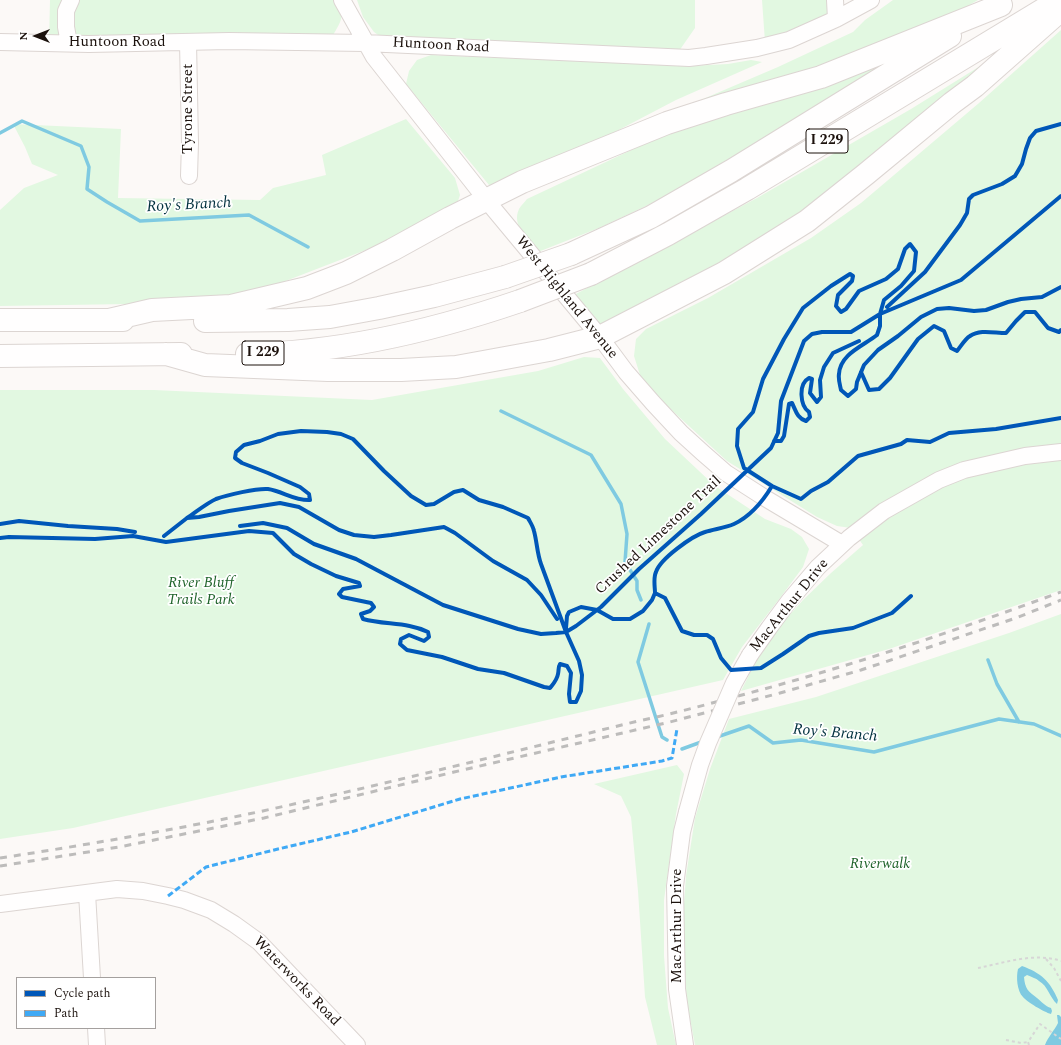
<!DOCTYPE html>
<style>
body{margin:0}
#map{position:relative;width:1061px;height:1045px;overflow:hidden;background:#fcf9f7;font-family:Spectral,serif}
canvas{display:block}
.legend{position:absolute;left:16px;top:977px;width:140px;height:52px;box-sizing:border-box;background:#fff;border:1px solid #a4a09e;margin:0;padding:5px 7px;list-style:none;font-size:12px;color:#1c120d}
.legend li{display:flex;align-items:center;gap:8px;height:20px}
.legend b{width:20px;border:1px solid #a4a09e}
.north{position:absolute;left:16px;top:16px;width:40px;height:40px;-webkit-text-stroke:3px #fff;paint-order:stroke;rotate:270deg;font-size:11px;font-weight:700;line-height:16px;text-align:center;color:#1c120d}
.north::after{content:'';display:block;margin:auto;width:14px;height:18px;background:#1c120d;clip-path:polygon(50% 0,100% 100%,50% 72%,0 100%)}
</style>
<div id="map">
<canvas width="1061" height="1045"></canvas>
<ul class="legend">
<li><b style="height:5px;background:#0057b8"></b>Cycle path</li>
<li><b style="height:5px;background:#3fa9f5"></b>Path</li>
</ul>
<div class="north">N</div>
</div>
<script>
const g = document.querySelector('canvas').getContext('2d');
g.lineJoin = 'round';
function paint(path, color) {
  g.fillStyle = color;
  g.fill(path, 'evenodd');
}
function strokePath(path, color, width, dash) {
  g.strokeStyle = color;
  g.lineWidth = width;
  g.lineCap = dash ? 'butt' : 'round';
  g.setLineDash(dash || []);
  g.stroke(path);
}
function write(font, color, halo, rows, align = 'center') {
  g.font = font + ' Spectral,serif';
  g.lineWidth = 3.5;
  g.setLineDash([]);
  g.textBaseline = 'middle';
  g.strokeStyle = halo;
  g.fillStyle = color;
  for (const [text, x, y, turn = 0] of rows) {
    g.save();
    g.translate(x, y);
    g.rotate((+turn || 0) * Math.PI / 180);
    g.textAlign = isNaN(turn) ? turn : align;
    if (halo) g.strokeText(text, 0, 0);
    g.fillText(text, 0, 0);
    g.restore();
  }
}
const green = new Path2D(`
 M 50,0 L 338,0 C 345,16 341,22 333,35 L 49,43 Z
 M 357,0 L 695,0 L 695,28 L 679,51 L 385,40 L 374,32 L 363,17 Z
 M 762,0 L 832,0 L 826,21 L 765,42 Z
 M 893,0 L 978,0 L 959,11 L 920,30 L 757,89 L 682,108 L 778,67 L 853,32 L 865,20 Z
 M 1061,30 L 1061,590 L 889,649 L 741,691 L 755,663 L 775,631 L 803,600 L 831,573 L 863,545 L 851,528 L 837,526 L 817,517 L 727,461 L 653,393 L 640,375 L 634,356 L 636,339 L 646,329 L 708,298 L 811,238 L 861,203 L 979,103 Z
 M 1022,40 L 842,198 L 605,330 L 574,295 L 757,198 L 911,109 Z
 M 431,55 L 690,66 L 728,64 L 751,60 L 762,62 L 676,100 L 546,168 L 497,190 L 489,185 L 406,84 L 409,71 L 417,60 Z
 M 905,55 L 728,163 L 646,206 L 599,228 L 538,252 C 529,240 511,226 519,209 C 521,205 525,202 527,199 L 657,138 L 704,120 Z
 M 406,119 L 455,178 L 460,195 L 455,210 L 441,221 L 283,282 L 244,292 L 199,300 L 130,304 L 0,306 L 0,210 L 24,188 L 58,175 L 32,164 L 25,147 L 13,124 L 121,129 L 118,198 L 260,200 L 273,188 L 326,175 L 322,155 Z
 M 584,357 L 600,358 L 623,389 L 665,439 L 715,486 L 765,519 L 791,529 L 802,537 L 809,549 L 803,567 L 780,598 L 742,647 L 723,680 L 73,828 L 0,839 L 0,390 L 154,390 L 372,400 L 538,371 Z
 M 1061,614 L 1061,1045 L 695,1045 L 687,1003 L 682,933 L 686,876 L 695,818 L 710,769 L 729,719 L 816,697 L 1009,633 Z
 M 677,765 L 684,774 L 676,814 L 664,900 L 664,956 L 668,1008 L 676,1045 L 657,1045 L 645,997 L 638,891 L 631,817 L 621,796 L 594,784 Z`);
const water = new Path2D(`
 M 1022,966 C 1041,973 1050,981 1058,1000 L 1057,1004 C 1050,998 1048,986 1039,981 C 1036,978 1031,977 1027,975 L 1024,977 C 1025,989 1028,991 1037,998 C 1042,1002 1045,1006 1051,1008 L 1052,1011 L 1051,1014 C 1044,1012 1027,1002 1023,997 C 1017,991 1016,977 1018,969 Z
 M 1057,1015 L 1059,1015 L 1061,1017 L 1061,1045 L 1045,1045 C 1048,1037 1054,1031 1058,1023 Z`);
const stream = new Path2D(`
 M 0,133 L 22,121 L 81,146 L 89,167 L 87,189 L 107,202 L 140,221 L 249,215 L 308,247
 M 501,411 L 591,455 L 621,504 L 627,534 L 625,562 L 637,581 L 637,590 L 641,600
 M 649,624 L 638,662 L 662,737 L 667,740
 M 988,660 L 997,684 L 1019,722
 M 717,737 L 749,726 L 773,743 L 801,740 L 874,752 L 999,719 L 1034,724 L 1061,736
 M 682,749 L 704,741`);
const path = new Path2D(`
 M 1046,959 L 1054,968 L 1061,981
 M 978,968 C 1004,963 1034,952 1061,961
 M 1006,1040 L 1021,1043 L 1028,1042
 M 1029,1045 L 1028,1042 L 1040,1024 L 1061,1039`);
const minor = new Path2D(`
 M 342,0 L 374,57 L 492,207 L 600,337 L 626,372 L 653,403 L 681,433 L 703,453 L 726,473 L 765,498 L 842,544
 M 835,0 L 836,19
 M 0,42 L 89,44 L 229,41 L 365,43 L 689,58 L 706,56 L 757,48 L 789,40 L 836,19 L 871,0
 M 188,42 L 190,143 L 189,176
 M 69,43 L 66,27 L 66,11 L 71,0
 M 750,655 L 769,628 L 789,601 L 818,567 L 849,538 L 884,511 L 939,480 L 964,470 L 1025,456 L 1061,452
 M 87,893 L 92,978
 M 0,904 L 117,889 L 143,891 L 168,896 L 184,900 L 211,910 L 234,924 L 259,942 L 357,1045
 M 96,1028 L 97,1045
 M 685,1045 L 677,989 L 675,886 L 682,832 L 687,812`);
const highway = new Path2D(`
 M 571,254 L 651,217 L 731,171 L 950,36
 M 591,274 L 668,234 L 747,189 L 1054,3
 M 0,320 L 123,320
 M 109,320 L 152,310 L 231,306 L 307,288 L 346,273 L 392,250 L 450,218 L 522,182 L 667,123 L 726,104 L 821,77 L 1001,5
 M 205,321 L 288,320 L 330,317 L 379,308 L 434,296 L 505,277
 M 166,354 L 205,365 L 328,370 L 401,370 L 456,367 L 549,350 L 600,337 L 724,273 L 807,221 L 866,174 L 952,103 L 975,86 L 1061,10
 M 247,354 C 340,353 432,331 520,301
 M 0,356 L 181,354`);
const rail = new Path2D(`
 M 0,858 C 86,845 173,830 258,812 C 386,784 512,752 638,721 C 672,714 705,705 738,696 C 848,667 955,631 1061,592
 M 0,866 L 119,847 L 264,818 L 454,772 L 670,722 L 780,693 L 861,670 L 1016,618 L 1061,600`);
const minorBridge = new Path2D(`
 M 687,812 L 700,765 L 708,743 L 734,683 L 750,655`);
const highwayBridge = new Path2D(`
 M 505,277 L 571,254
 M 520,301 L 591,274`);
const quiet = new Path2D(`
 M 168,896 L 206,867 L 278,849 L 351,832 L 460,799 L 561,777 L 662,761 L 672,758 L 677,729`);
const cycleway = new Path2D(`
 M 1061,287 L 1042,297 L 1021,299 L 1008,302 L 986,310 L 974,311 L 949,308 L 937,309 L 921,317 L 898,336 L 878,350 L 864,365 L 857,382 L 856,389 L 848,396 L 841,390 C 840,385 838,379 839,374 C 840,354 863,346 877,335 L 880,326 L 880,314 L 884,300 L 901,286 L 914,271 L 916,252 L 910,244 L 905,249 L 898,269 L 886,279 L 859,291 L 846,309 L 841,312 L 836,306 L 838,295 L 852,281 L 853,276 L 850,274 L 831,286 L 803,308 L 784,339 L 763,379 L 753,412 L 738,429 L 737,446 L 744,468 L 772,486 L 801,499 L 811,491 L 828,482 L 858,456 L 901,444 L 907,440 L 930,442 L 949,433 L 996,429 L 1061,418
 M 887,307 L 925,272 L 960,225 L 967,213 L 969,199 L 973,195 L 1002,184 L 1015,176 L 1022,164 L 1026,149 L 1030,138 L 1036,131 L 1061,124
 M 861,372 L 869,390 L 879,389 L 890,378 L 918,339 L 934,326 L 944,331 L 951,348 L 957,351 C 961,346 965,339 970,336 C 980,329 994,333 1006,333 L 1016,321 L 1025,312 L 1035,312 L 1048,328 L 1059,332 L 1061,330
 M 774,441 L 781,441 L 784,436 L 789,404 L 792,403 C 796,411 797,418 806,421 L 810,417 L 809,412 C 800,406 798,384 809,378 L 812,379 L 810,393 L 817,402 L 821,397 L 820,380 L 824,367 L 833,353 L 859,341
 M 0,524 L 19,521 L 68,526 L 117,529 L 135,532
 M 240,526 L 263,523 L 287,528 L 314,544 L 356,559 L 443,605 L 518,629 L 541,634 L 556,633 L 566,632 L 576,626 L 601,607 L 639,569 L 701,514 L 771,448 L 778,433 L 781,401 L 804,341 L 812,334 L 822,332 L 851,332 L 880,314 L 961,280 L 1061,196
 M 164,536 L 187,518 L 199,517 L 229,511 L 280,503 L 299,507 L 339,530 L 354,535 L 374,537 L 391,535 L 444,527 L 455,533 L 493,561 L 527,580 L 541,595 L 557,619
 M 0,538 L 9,537 L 95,539 L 133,536 L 166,542 L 249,531 L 273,533 L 294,554 L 311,564 L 336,576 L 359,583 L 360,586 L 343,589 L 339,594 L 342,597 L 371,603 L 374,607 L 370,611 L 361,614 L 363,619 C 385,625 408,622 428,632 L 429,637 L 424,641 L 409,635 L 401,639 L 400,644 L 407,650 L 442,657 L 478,669 L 504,673 L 544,687 L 550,688 C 554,683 557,680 558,674 C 559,670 558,667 560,664 L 567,666 L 571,673 L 569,694 L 570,702 L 576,702 L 581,691 L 582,675 L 579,661 L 566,632 L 541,564 C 537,553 537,542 534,531 C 533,526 530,522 528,518 L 503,507 L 479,500 L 463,490 L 454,492 L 434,504 L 426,505 L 411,496 L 384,471 L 353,439 L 341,434 L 327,432 L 301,431 L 278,434 L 260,441 L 244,445 L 236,452 L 235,458 L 242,463 L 268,473 L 300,487 L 309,494 L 310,500 C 295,501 282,491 268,489 C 257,488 227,495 216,499 C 207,503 196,512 187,518
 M 655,593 C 655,587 653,578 656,572 C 660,559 692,536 705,532 C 714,529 725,528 734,524 C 751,516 763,501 772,486
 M 566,628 L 567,616 L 569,612 L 581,607 L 597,610 L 613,619 L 630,619 L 643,611 L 652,600 L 655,593 L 665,598 L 682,631 L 694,635 L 707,635 L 713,639 L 721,658 L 731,670 L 761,668 L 783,654 L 809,636 L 819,633 L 853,628 L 892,613 L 911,596`);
const shields = [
 [827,141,42],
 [263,353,42]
];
const shieldNames = [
 ["I 229",827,141],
 ["I 229",263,353]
];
const streetNames = [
 ["Huntoon Road",117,43],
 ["Huntoon Road",441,46,3],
 ["Tyrone Street",189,109,-90],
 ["West Highland Avenue",566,298,51],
 ["Crushed Limestone Trail",659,536,-43],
 ["MacArthur Drive",790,606,-51],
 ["MacArthur Drive",678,926,-90],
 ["Waterworks Road",296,982,46]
];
const parkNames = [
 ["River Bluff",201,584],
 ["Trails Park",201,601],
 ["Riverwalk",880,865]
];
const waterNames = [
 ["Roy's Branch",189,206,-3],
 ["Roy's Branch",835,734,5]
];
paint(green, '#e2f8e1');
paint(water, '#7fcae1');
strokePath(stream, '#7fcae1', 3.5);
strokePath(minor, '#dcd5d2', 18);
strokePath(highway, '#dcd5d2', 24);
strokePath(path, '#d7d6d6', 2, [3, 3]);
strokePath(minor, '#fffefe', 16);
strokePath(highway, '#fffefe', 22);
strokePath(rail, '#bdbcbb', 3, [7, 7]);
strokePath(minorBridge, '#dcd5d2', 18, []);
strokePath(highwayBridge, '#dcd5d2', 24, []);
strokePath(minorBridge, '#fffefe', 16);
strokePath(highwayBridge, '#fffefe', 22);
strokePath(quiet, '#3fa9f5', 3, [6, 3]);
strokePath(cycleway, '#0057b8', 4);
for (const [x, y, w] of shields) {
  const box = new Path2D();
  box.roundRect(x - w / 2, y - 12, w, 24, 3);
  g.fillStyle = '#fff';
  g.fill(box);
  strokePath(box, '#1c120d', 1);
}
write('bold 14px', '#1c120d', null, shieldNames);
write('15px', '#1c120d', '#fff', streetNames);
write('italic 15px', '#20642b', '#fff', parkNames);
write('italic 16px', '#00303e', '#fff', waterNames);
</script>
